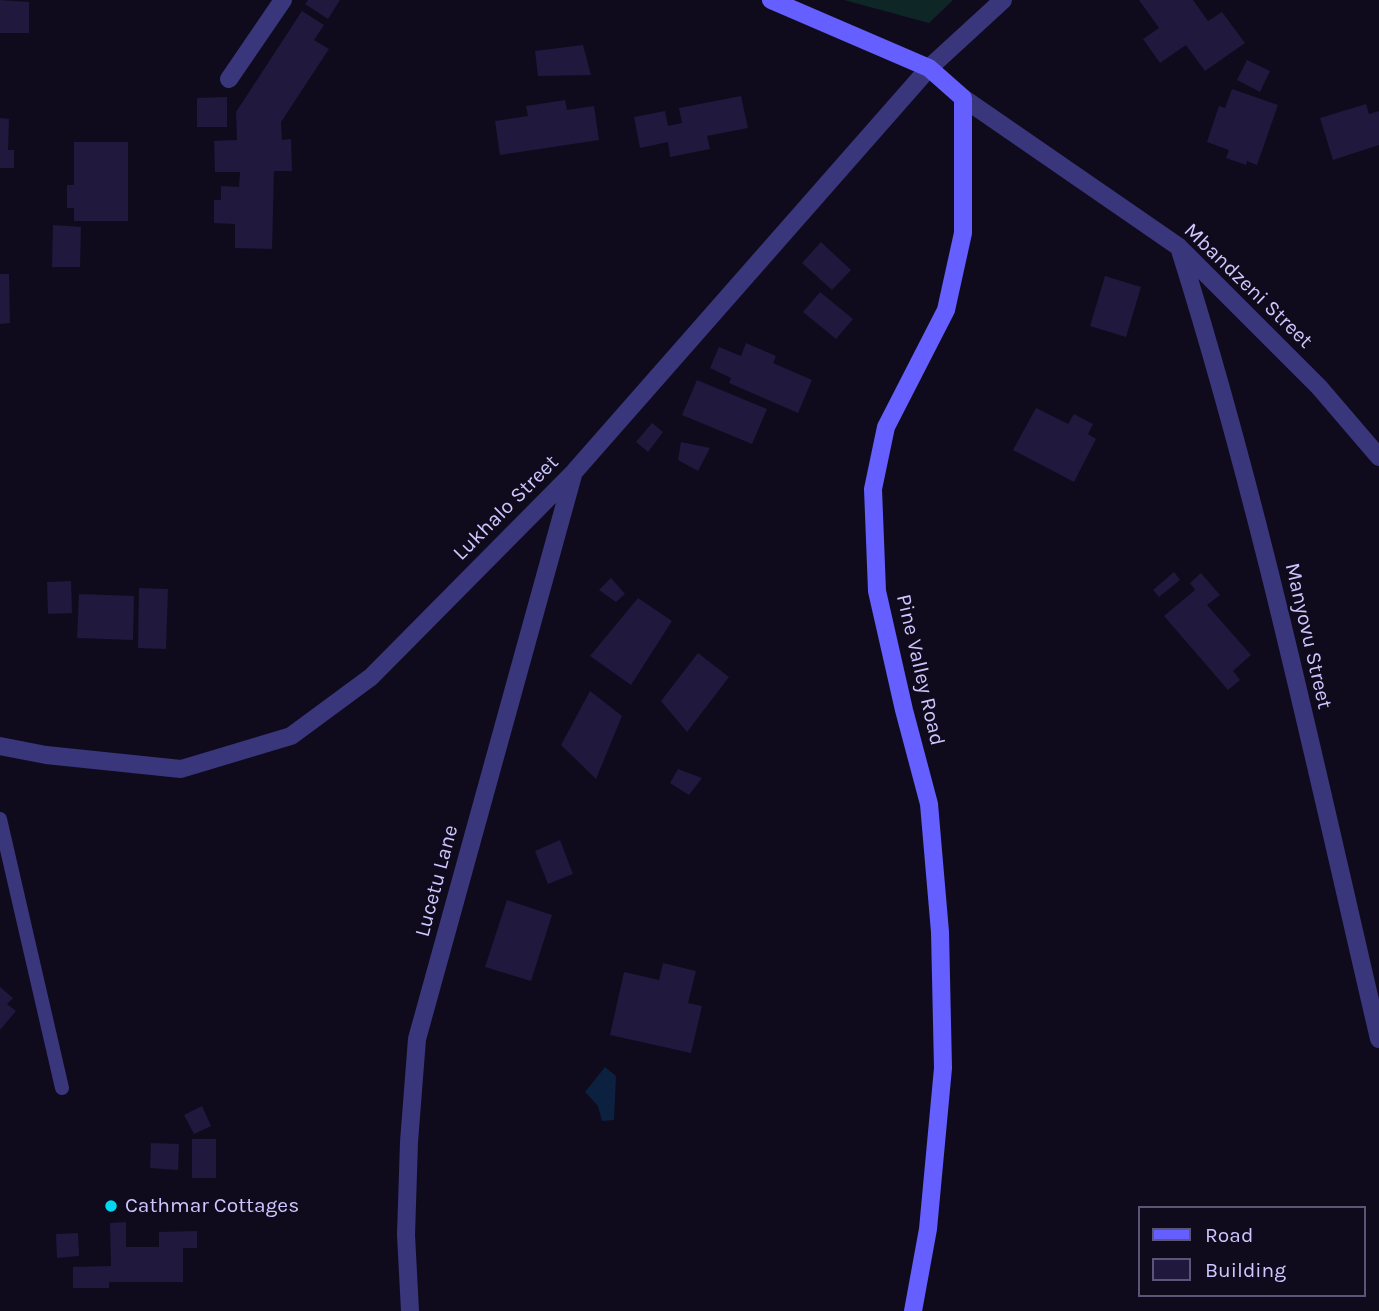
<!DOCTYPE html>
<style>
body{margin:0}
#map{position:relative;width:1379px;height:1311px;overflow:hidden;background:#0f0b1d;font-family:Karla,sans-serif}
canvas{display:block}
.legend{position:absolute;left:1138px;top:1206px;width:228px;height:91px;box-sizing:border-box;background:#0f0b1d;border:2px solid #5b5677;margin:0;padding:9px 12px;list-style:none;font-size:21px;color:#cec7ff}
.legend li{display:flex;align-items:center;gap:14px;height:35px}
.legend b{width:35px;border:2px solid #5b5677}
</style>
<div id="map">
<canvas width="1379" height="1311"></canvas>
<ul class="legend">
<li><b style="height:9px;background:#645ffe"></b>Road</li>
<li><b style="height:19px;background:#20183d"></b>Building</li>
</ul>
</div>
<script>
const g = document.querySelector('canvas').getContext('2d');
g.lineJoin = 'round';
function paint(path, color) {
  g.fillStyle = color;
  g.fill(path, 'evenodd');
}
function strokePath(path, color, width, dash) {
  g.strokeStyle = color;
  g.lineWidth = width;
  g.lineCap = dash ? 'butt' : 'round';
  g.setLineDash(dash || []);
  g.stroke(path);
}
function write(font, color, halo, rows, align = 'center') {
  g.font = font + ' Karla,sans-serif';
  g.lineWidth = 5;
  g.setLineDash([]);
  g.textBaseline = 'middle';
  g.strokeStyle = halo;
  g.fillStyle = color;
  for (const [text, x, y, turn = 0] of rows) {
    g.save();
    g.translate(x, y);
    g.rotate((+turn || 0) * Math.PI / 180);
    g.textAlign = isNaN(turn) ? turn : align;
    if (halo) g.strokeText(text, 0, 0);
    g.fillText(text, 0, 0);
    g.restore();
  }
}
const green = new Path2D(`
 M 844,0 L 953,0 L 929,23 Z`);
const water = new Path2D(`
 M 605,1067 L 616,1076 L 614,1120 L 602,1121 L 598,1106 L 585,1092 Z`);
const building = new Path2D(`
 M 0,0 L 29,2 L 29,33 L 0,33 Z
 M 308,0 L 340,0 L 328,19 L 305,4 Z
 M 1139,0 L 1193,0 L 1208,21 L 1222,12 L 1245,43 L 1205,71 L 1186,45 L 1160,63 L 1143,39 L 1159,28 Z
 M 302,11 L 324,25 L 314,40 L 329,49 L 281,122 L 282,140 L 291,139 L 292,171 L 274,171 L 272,249 L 235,248 L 235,224 L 214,223 L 214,200 L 221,200 L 221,186 L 239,187 L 240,172 L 215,172 L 214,141 L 237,140 L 236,112 Z
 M 583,45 L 591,75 L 538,76 L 535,51 Z
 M 1247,60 L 1270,71 L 1260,92 L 1237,80 Z
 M 1232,89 L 1278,105 L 1257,165 L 1247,161 L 1246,165 L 1226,158 L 1229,150 L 1207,142 L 1219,106 L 1225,108 Z
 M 741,96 L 748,128 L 707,136 L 710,149 L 670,157 L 668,142 L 640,148 L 634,117 L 665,111 L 668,126 L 682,123 L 679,108 Z
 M 227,97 L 227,127 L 197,127 L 197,98 Z
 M 565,100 L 567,110 L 594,106 L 599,140 L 500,155 L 495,121 L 528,116 L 526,106 Z
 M 1366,104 L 1369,114 L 1379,111 L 1379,145 L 1333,160 L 1320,118 Z
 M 0,118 L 9,119 L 8,150 L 14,150 L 14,168 L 0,168 Z
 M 74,142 L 128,142 L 128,221 L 74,221 L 74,208 L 67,208 L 67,185 L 74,185 Z
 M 53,225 L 81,227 L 80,267 L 52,267 Z
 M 821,242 L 851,270 L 832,290 L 802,263 Z
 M 0,274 L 9,274 L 10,323 L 0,324 Z
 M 1105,276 L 1141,287 L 1126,337 L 1090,326 Z
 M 820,292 L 853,319 L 836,339 L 803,312 Z
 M 746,343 L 776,356 L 773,363 L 812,380 L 798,413 L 729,383 L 731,378 L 710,368 L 719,347 L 741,356 Z
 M 697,380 L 767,409 L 752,444 L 682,415 Z
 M 1036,408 L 1068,424 L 1074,414 L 1093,424 L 1088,434 L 1096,439 L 1074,482 L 1013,450 Z
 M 652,423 L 663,432 L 648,452 L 636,442 Z
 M 681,442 L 710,448 L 698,471 L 678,460 Z
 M 1174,572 L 1180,580 L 1159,597 L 1153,590 Z
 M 1201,573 L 1220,595 L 1207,605 L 1251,655 L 1233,671 L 1240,680 L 1228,690 L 1164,616 L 1195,590 L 1190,583 Z
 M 611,578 L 625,594 L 616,602 L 599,590 Z
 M 71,581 L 72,613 L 48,614 L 47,582 Z
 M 139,588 L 168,589 L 166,649 L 138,648 Z
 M 79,594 L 134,596 L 133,640 L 77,638 Z
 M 638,598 L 672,621 L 631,685 L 590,656 Z
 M 698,653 L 729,677 L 687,732 L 661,701 Z
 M 590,691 L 622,716 L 596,779 L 561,745 Z
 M 678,769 L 702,778 L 689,795 L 670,783 Z
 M 560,840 L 573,874 L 548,884 L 535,851 Z
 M 507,900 L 552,915 L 531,981 L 485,967 Z
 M 663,963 L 696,971 L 688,1003 L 702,1006 L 691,1053 L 610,1035 L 624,972 L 659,980 Z
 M 0,987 L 13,998 L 7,1004 L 16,1011 L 0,1030 Z
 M 202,1106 L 211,1126 L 194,1134 L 184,1115 Z
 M 192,1139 L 216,1139 L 216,1178 L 192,1178 Z
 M 151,1143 L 179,1144 L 178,1170 L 150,1168 Z
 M 126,1222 L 126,1247 L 159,1247 L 159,1232 L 197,1231 L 197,1248 L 183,1248 L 183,1282 L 109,1282 L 109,1288 L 73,1288 L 73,1267 L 111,1266 L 110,1223 Z
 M 78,1233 L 79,1256 L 57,1258 L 56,1234 Z`);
const lane = new Path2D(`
 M 0,819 L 62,1088`);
const street = new Path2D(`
 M 229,79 L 283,0
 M 963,98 L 1179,247 L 1319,387 L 1379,457
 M 1179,247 C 1261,507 1317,774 1379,1039
 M 0,746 L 46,755 L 181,769 L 291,736 L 371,677 L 574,472 L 929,68 L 1003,0
 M 410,1311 L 406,1235 L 409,1142 L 417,1039 L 573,475`);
const secondary = new Path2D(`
 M 771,0 L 929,68 L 963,98 L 963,233 L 946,310 L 886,427 L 873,489 L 877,591 L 904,710 L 929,804 L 940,932 L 943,1068 L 928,1229 L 913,1311`);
const markers = [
 [111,1206,7,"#01d7f1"]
];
const streetNames = [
 ["Mbandzeni Street",1248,286,44],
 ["Lukhalo Street",506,508,-45],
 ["Manyovu Street",1308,636,77],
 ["Pine Valley Road",920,670,77],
 ["Lucetu Lane",437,881,-75]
];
const poiNames = [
 ["Cathmar Cottages",125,1206]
];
paint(green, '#0f2626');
paint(water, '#0c2040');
paint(building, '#20183d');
strokePath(lane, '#3a367c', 14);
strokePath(street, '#3a367c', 18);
strokePath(secondary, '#645ffe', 18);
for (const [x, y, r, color] of markers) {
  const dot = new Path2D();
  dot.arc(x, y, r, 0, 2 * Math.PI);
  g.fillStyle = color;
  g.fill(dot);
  strokePath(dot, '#0f0b1d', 2.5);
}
write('21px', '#cec7ff', '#0f0b1d', streetNames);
write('21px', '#cec7ff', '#0f0b1d', poiNames, 'left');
</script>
